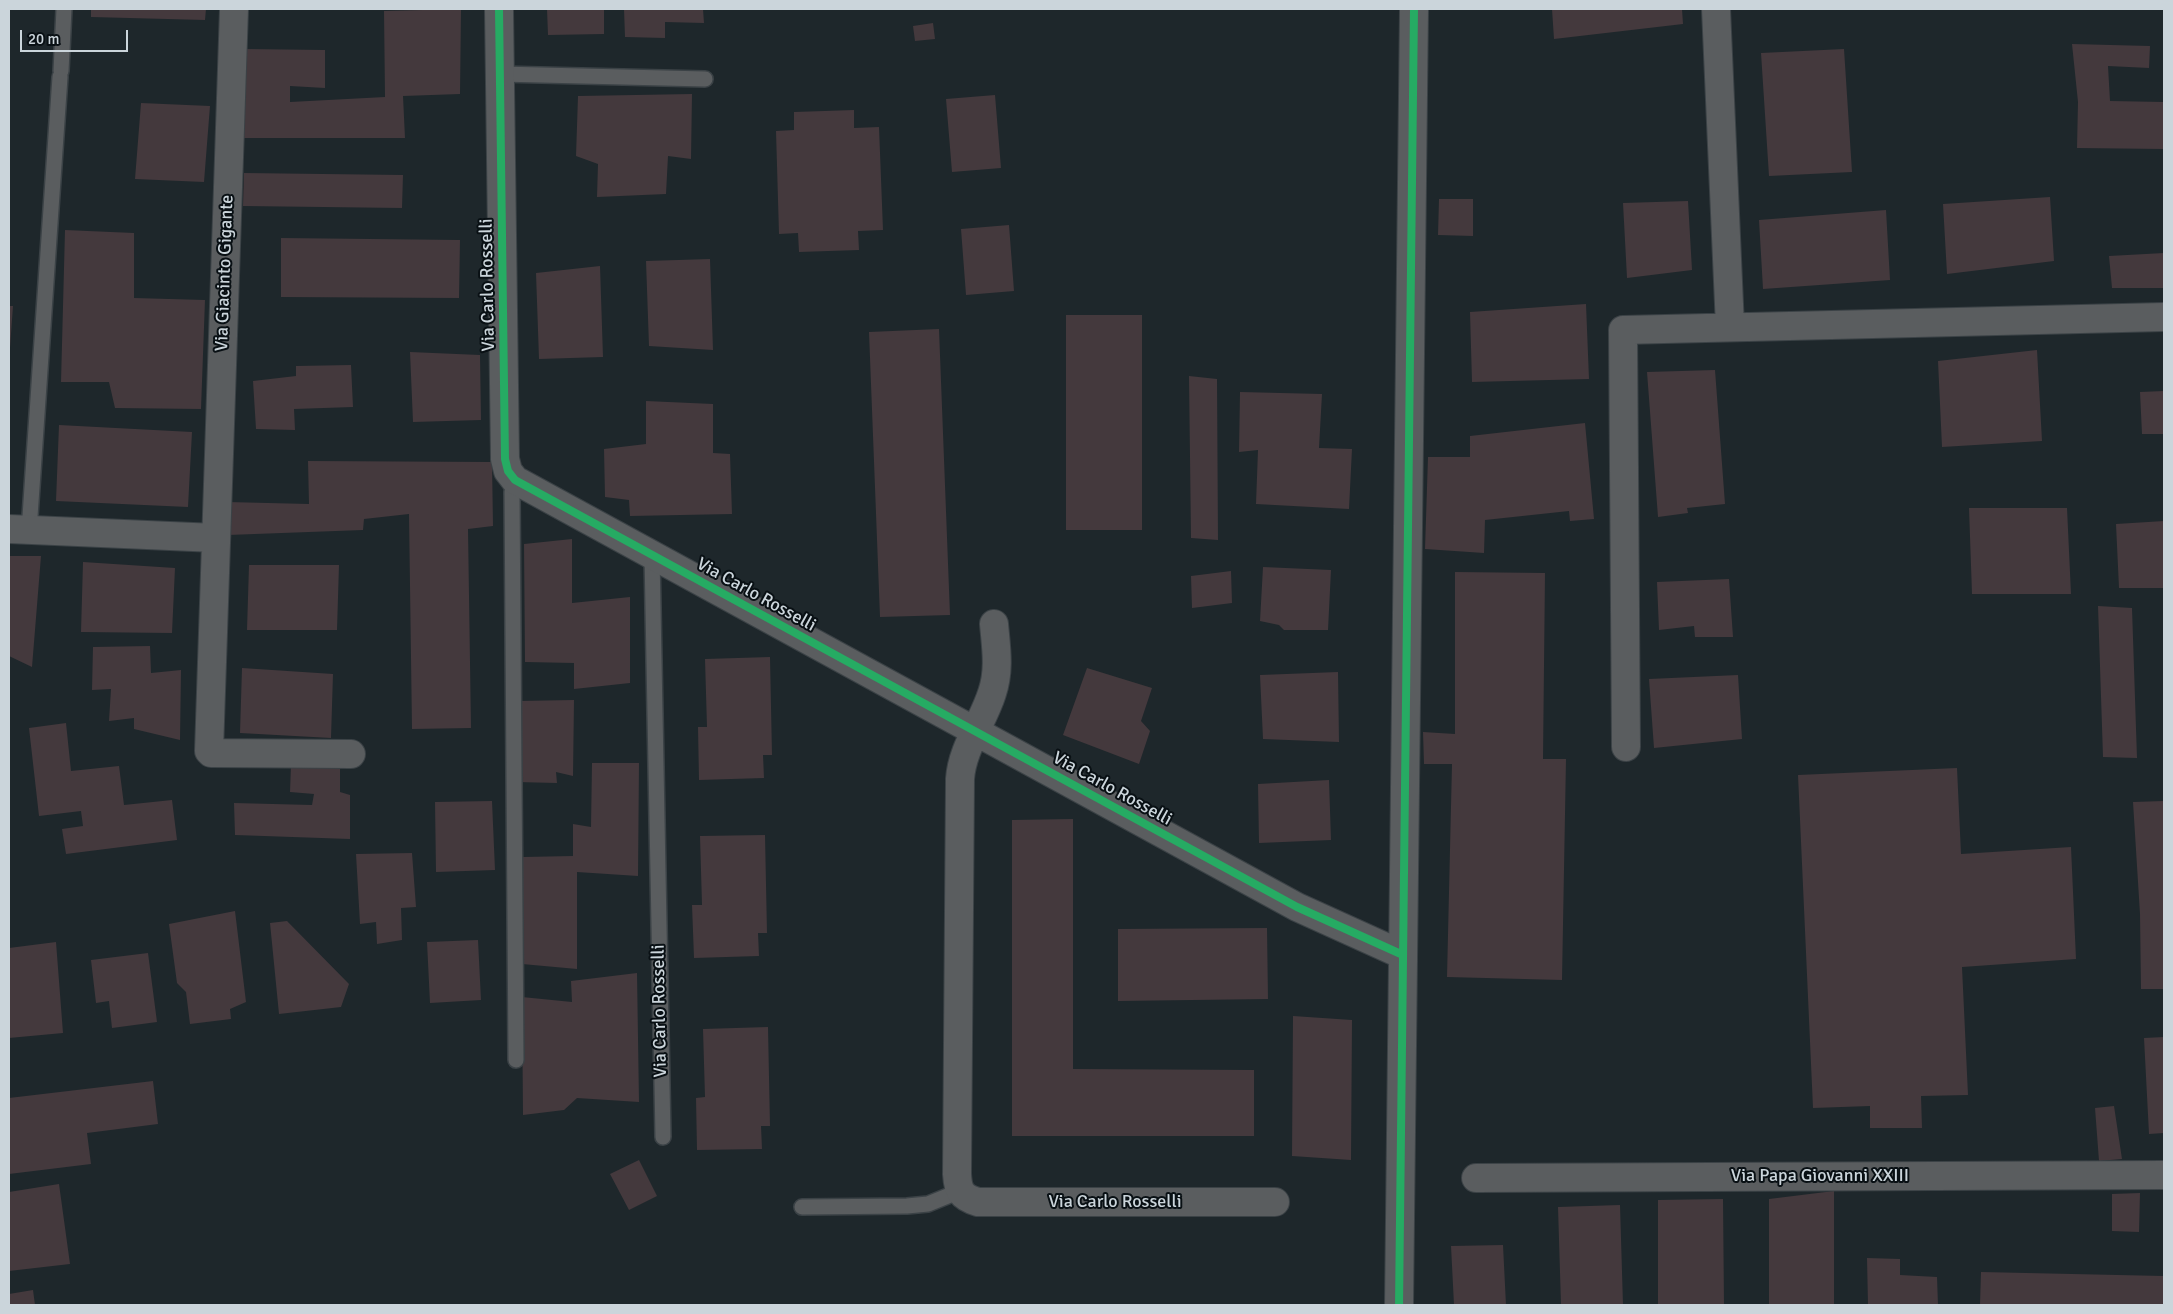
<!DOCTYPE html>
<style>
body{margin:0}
#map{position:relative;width:2173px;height:1314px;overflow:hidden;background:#1e272b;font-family:Signika,sans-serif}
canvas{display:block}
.frame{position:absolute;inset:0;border:10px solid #cbd5db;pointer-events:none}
.scale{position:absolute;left:20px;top:30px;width:108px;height:22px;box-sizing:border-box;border:2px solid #cbd5db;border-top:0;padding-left:6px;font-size:15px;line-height:18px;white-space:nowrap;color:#cbd5db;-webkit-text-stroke:4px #091014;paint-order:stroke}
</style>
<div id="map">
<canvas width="2173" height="1314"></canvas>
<div class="frame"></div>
<div class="scale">20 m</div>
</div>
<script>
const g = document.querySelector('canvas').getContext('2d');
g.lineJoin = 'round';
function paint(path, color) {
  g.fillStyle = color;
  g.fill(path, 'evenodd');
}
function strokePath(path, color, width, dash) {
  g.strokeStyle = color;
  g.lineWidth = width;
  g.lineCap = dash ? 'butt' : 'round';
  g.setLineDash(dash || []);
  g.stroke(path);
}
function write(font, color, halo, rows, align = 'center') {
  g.font = font + ' Signika,sans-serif';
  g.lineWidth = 4;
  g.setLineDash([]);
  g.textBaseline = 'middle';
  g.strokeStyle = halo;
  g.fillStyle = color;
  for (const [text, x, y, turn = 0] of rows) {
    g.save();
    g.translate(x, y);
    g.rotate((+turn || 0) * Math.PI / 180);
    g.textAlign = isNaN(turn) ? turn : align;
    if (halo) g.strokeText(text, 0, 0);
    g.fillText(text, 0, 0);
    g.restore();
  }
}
const building = new Path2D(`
 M 91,9 L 206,9 L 205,20 L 91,17 Z
 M 461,9 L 460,94 L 403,96 L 405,138 L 241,138 L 243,49 L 325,50 L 325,88 L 290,86 L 290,102 L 385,97 L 384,11 Z
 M 547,9 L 604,9 L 604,34 L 548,35 Z
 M 624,9 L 703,9 L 704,23 L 665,22 L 665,38 L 625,37 Z
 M 1552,9 L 1682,9 L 1683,24 L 1554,39 Z
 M 933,23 L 935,39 L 915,41 L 913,26 Z
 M 2072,44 L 2150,46 L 2149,68 L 2108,66 L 2110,101 L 2164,102 L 2164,149 L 2077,148 L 2078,102 Z
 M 1844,49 L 1852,172 L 1769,176 L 1761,53 Z
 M 692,94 L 691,159 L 668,156 L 666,194 L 597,197 L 598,164 L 576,156 L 578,96 Z
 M 995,95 L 1001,168 L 952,172 L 946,99 Z
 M 141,103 L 210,106 L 204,182 L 135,179 Z
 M 854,110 L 854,128 L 879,127 L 883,230 L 858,231 L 859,250 L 799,252 L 798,233 L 779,234 L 776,131 L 794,130 L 794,112 Z
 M 244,173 L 403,175 L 402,208 L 243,206 Z
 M 2050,197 L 2054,261 L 1947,274 L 1943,204 Z
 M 1439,199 L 1473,199 L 1473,236 L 1438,235 Z
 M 1688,201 L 1692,270 L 1627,278 L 1623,203 Z
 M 1886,210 L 1890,280 L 1763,289 L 1759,220 Z
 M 1009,225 L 1014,291 L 966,295 L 961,229 Z
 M 65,230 L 134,233 L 134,298 L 205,300 L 201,409 L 115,408 L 109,382 L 61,382 Z
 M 281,238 L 460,240 L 459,298 L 281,297 Z
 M 2164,253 L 2164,288 L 2112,288 L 2109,256 Z
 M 710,259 L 713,350 L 649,346 L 646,261 Z
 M 600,266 L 603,357 L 539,359 L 536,273 Z
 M 1586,304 L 1589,379 L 1472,382 L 1470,312 Z
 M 9,306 L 13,306 L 10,348 L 9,348 Z
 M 1066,315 L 1142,315 L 1142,530 L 1066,530 Z
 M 939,329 L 950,615 L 880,617 L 869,332 Z
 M 2037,350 L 2042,441 L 1942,447 L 1938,361 Z
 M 410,352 L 480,355 L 481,420 L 413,422 Z
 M 351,365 L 353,407 L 294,409 L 295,430 L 256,429 L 253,381 L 296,376 L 296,366 Z
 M 1715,370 L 1725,504 L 1687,508 L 1688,513 L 1658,517 L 1647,372 Z
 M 1189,376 L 1217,379 L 1218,540 L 1191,538 Z
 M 2164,391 L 2164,434 L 2142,434 L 2140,392 Z
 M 1240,392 L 1322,394 L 1319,448 L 1352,449 L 1349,509 L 1256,504 L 1258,450 L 1239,452 Z
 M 646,401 L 713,404 L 713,453 L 730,454 L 732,514 L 630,516 L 629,500 L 605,497 L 604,449 L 646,444 Z
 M 1585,423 L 1594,519 L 1570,521 L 1569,511 L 1485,520 L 1484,553 L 1425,549 L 1428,457 L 1470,457 L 1470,436 Z
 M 59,425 L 192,432 L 188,507 L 56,501 Z
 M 308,461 L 492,462 L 493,526 L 468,529 L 471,728 L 412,729 L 409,514 L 364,519 L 363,530 L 228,535 L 227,502 L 309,504 Z
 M 1969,508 L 2067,508 L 2071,594 L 1972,594 Z
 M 2164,521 L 2164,588 L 2119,588 L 2116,524 Z
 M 572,539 L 572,603 L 630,597 L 630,683 L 574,689 L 574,663 L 525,662 L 524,544 Z
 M 9,556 L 41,556 L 32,667 L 9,656 Z
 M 83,562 L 175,568 L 172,633 L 81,632 Z
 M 249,565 L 339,565 L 337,630 L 247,630 Z
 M 1263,567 L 1331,570 L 1328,630 L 1284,630 L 1279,625 L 1260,621 Z
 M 1231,571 L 1232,603 L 1192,608 L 1191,576 Z
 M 1455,572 L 1545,573 L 1543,759 L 1566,759 L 1562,980 L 1447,977 L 1452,764 L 1424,764 L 1423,732 L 1455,734 Z
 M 1729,579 L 1733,637 L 1695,637 L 1694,626 L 1659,630 L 1657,582 Z
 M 2098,606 L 2132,608 L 2137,758 L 2103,757 Z
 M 150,646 L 151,673 L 181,670 L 180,740 L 134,729 L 134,718 L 109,721 L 111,689 L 92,690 L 93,647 Z
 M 770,657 L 772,755 L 763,755 L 764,778 L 699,780 L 698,727 L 707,727 L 705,659 Z
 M 242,668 L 333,674 L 331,738 L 240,733 Z
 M 1087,668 L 1152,688 L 1141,721 L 1150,731 L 1139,764 L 1063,735 Z
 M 1338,672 L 1339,742 L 1263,739 L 1260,675 Z
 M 1738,675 L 1742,739 L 1654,748 L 1649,679 Z
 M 574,700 L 573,776 L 556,772 L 557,783 L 516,782 L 518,701 Z
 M 66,723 L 71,771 L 119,766 L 124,805 L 172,800 L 177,840 L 66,854 L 62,829 L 83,826 L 81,811 L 39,816 L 29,728 Z
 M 592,763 L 639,763 L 638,876 L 577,872 L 577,969 L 522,964 L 523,857 L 573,856 L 573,824 L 591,827 Z
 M 291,765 L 340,765 L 340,792 L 350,795 L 350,839 L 235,835 L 234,803 L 312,805 L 314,794 L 290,792 Z
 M 1957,768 L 1961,854 L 2071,847 L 2076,959 L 1962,967 L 1968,1095 L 1921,1096 L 1922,1128 L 1870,1128 L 1870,1106 L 1813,1108 L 1798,775 Z
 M 1329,780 L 1331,840 L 1259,843 L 1258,784 Z
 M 492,801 L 495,870 L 436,872 L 435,802 Z
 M 2164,801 L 2164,989 L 2141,989 L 2140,914 L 2133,802 Z
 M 1073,819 L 1073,1069 L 1254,1070 L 1254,1136 L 1012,1136 L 1012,820 Z
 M 765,835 L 767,933 L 758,933 L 759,956 L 694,958 L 692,905 L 702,905 L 700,836 Z
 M 412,853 L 416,907 L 401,908 L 402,940 L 377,944 L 376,922 L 360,924 L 356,854 Z
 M 235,911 L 246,1002 L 230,1009 L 231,1019 L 190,1024 L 186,992 L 177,983 L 169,924 Z
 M 287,921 L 349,984 L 341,1007 L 279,1014 L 270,923 Z
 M 1267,928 L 1268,999 L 1118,1001 L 1118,929 Z
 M 478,940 L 481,1000 L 430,1003 L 427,942 Z
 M 56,942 L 63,1033 L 9,1038 L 9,948 Z
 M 148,953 L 157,1022 L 112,1028 L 109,1001 L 96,1003 L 91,960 Z
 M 637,973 L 639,1102 L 577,1098 L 564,1110 L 523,1115 L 522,997 L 572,1002 L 571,981 Z
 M 1293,1016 L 1352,1020 L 1351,1160 L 1292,1156 Z
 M 768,1027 L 770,1126 L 761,1126 L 762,1149 L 697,1150 L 696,1098 L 705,1097 L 703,1029 Z
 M 2164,1037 L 2164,1133 L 2149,1134 L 2144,1038 Z
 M 153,1081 L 158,1124 L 87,1133 L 91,1164 L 9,1174 L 9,1098 Z
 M 2114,1106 L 2122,1159 L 2099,1161 L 2095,1108 Z
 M 639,1160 L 657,1196 L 629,1210 L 610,1174 Z
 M 59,1184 L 70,1264 L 9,1271 L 9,1192 Z
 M 1834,1191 L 1834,1305 L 1769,1305 L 1769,1199 Z
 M 2140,1193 L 2139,1232 L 2112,1231 L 2112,1194 Z
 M 1723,1199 L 1724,1305 L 1658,1305 L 1658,1200 Z
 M 1620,1205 L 1623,1305 L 1561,1305 L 1558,1207 Z
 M 1503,1245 L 1506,1305 L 1454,1305 L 1451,1246 Z
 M 1867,1258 L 1900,1259 L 1900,1275 L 1937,1277 L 1938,1305 L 1868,1305 Z
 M 1981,1272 L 2164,1276 L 2164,1305 L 1980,1305 Z
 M 33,1290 L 35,1305 L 9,1305 L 9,1294 Z`);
const service = new Path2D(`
 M 61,71 L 64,9
 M 500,74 L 705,79
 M 515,480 L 512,492 L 516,1060
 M 29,531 L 60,77
 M 652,555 L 663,1137
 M 802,1207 L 907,1206 L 928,1204 L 960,1191`);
const minor = new Path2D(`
 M 234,9 L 209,751 L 211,753 L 351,754
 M 499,9 L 505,459 L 508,471 L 515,480 L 1297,907 L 1403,955
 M 1716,9 L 1730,327
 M 9,529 L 216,538
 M 994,624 C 996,647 1000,670 992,693 C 983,722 962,748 960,779 L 957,1174 C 958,1191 961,1197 978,1202 L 1275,1202
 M 1626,747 L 1623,330 L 2164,317
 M 1476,1178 L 2164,1175
 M 1399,1305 L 1414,9`);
const cycleway = new Path2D(`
 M 499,9 L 505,459 L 508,471 L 515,480 L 1297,907 L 1403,955
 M 1399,1305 L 1414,9`);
const streetNames = [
 ["Via Giacinto Gigante",225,273,-88],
 ["Via Carlo Rosselli",488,285,-91],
 ["Via Carlo Rosselli",756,595,29],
 ["Via Carlo Rosselli",1112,789,29],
 ["Via Carlo Rosselli",660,1011,-91],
 ["Via Papa Giovanni XXIII",1820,1176],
 ["Via Carlo Rosselli",1115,1202]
];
paint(building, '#44393d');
strokePath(service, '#3b4246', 18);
strokePath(minor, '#3b4246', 30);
strokePath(service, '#5a5d5f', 15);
strokePath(minor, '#5a5d5f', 28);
strokePath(cycleway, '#26ab63', 8);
write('18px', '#cbd5db', '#091014', streetNames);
</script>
